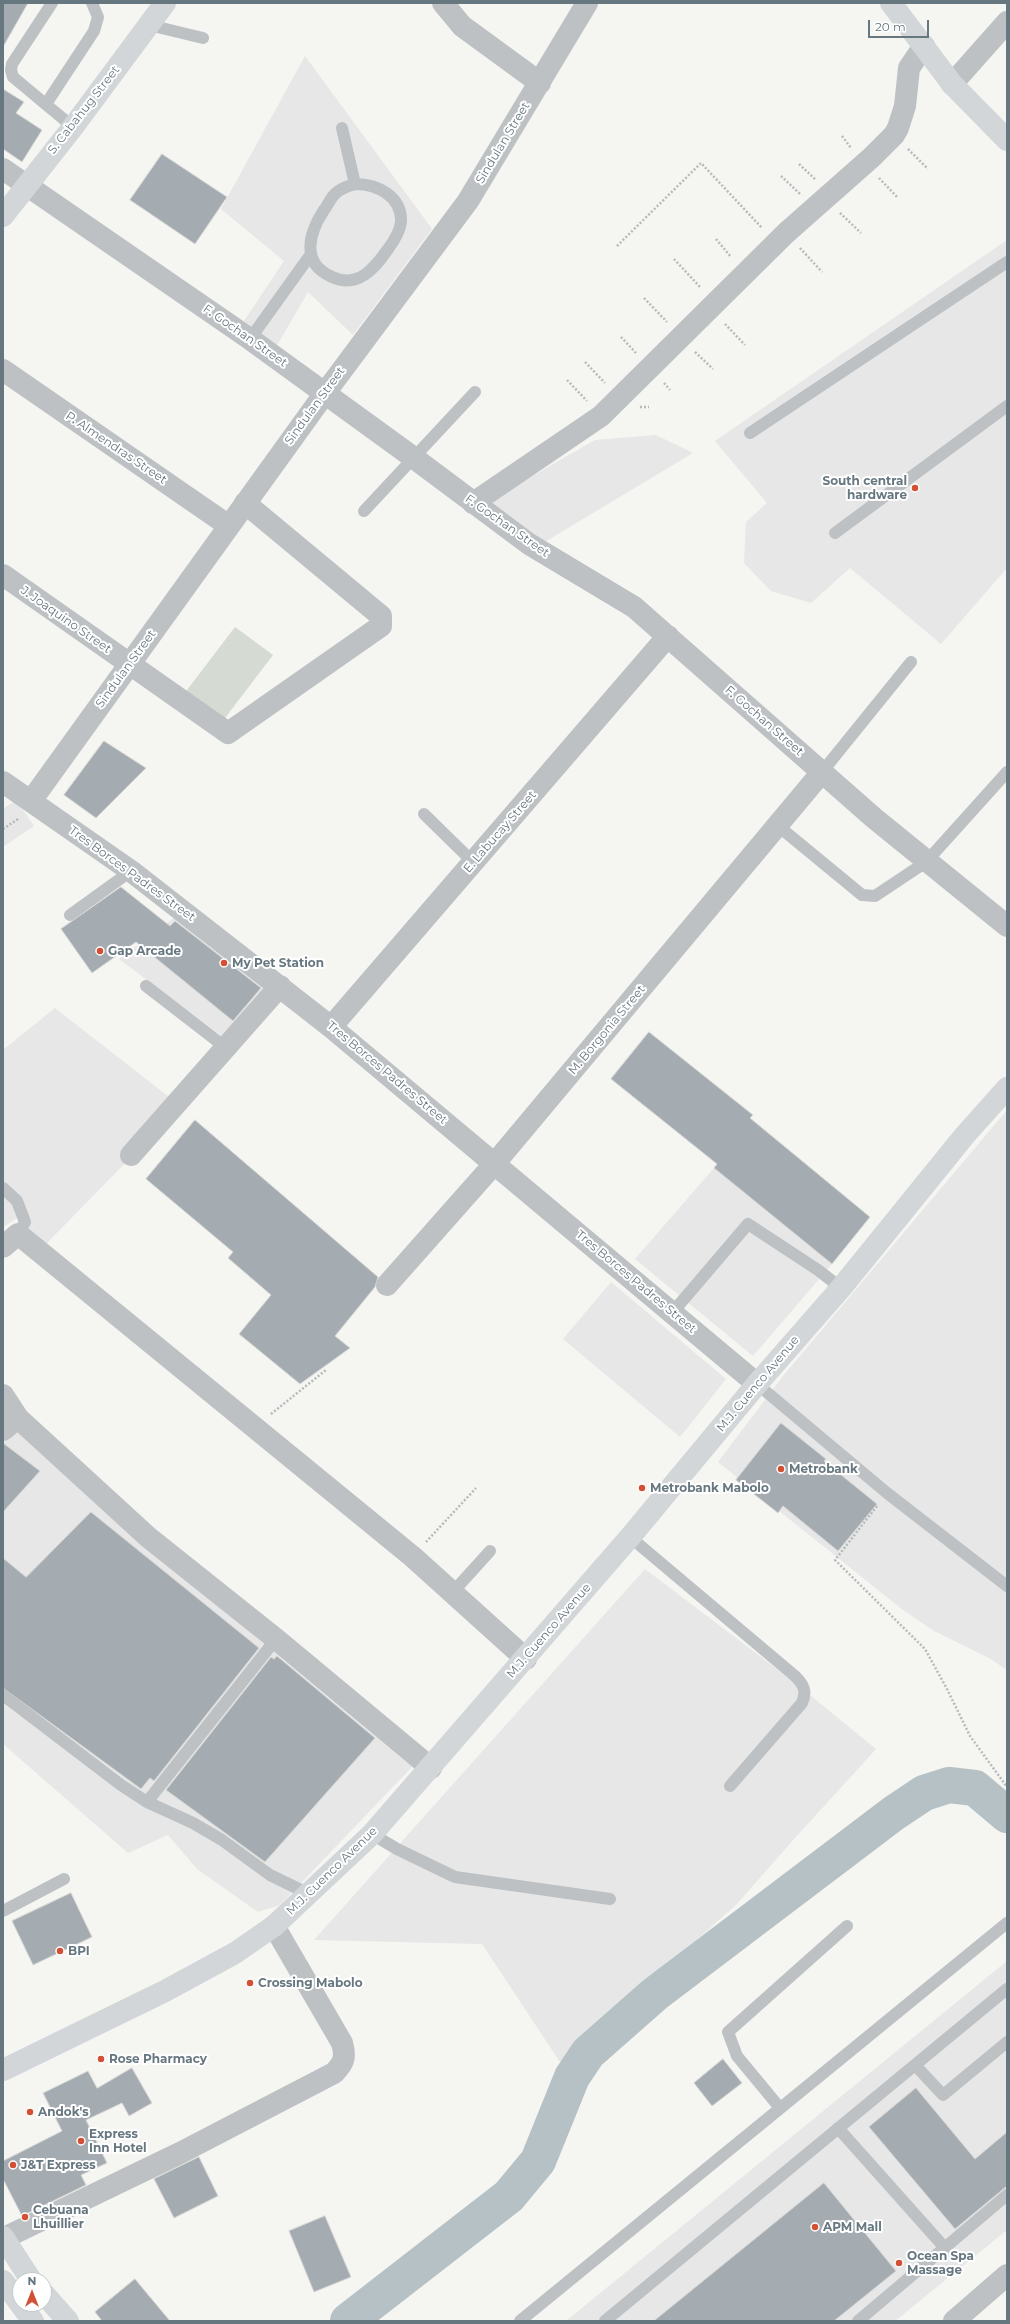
<!DOCTYPE html>
<style>
body{margin:0}
#map{position:relative;width:1010px;height:2324px;overflow:hidden;background:#f5f5f2;font-family:Montserrat,sans-serif}
canvas{display:block}
.frame{position:absolute;inset:0;border:4px solid #677780;pointer-events:none}
.north{position:absolute;left:12px;top:2272px;width:40px;height:40px;box-sizing:border-box;background:#fff;border:1px solid #c2c9cc;border-radius:50%;rotate:0deg;font-size:11px;font-weight:700;line-height:16px;text-align:center;color:#677780}
.north::after{content:'';display:block;margin:auto;width:14px;height:18px;background:#d25136;clip-path:polygon(50% 0,100% 100%,50% 72%,0 100%)}
.scale{position:absolute;left:868px;top:20px;width:61px;height:18px;box-sizing:border-box;border:2px solid #677780;border-top:0;padding-left:5px;font-size:12px;line-height:14px;white-space:nowrap;color:#677780;-webkit-text-stroke:3px #fff;paint-order:stroke}
</style>
<div id="map">
<canvas width="1010" height="2324"></canvas>
<div class="frame"></div>
<div class="north">N</div>
<div class="scale">20 m</div>
</div>
<script>
const g = document.querySelector('canvas').getContext('2d');
g.lineJoin = 'round';
function paint(path, color) {
  g.fillStyle = color;
  g.fill(path, 'evenodd');
}
function strokePath(path, color, width, dash) {
  g.strokeStyle = color;
  g.lineWidth = width;
  g.lineCap = dash ? 'butt' : 'round';
  g.setLineDash(dash || []);
  g.stroke(path);
}
function write(font, color, halo, rows, align = 'center') {
  g.font = font + ' Montserrat,sans-serif';
  g.lineWidth = 4;
  g.setLineDash([]);
  g.textBaseline = 'middle';
  g.strokeStyle = halo;
  g.fillStyle = color;
  for (const [text, x, y, turn = 0] of rows) {
    g.save();
    g.translate(x, y);
    g.rotate((+turn || 0) * Math.PI / 180);
    g.textAlign = isNaN(turn) ? turn : align;
    if (halo) g.strokeText(text, 0, 0);
    g.fillText(text, 0, 0);
    g.restore();
  }
}
const built = new Path2D(`
 M 305,56 L 432,229 L 353,335 L 308,292 L 276,347 L 244,321 L 284,261 L 221,209 Z
 M 1007,240 L 1007,568 L 941,644 L 850,568 L 811,603 L 771,591 L 744,563 L 746,522 L 767,503 L 715,441 Z
 M 656,435 L 693,453 L 543,543 L 487,502 L 595,440 Z
 M 16,800 L 34,826 L 3,847 L 3,809 Z
 M 179,914 L 269,990 L 223,1037 L 119,959 Z
 M 55,1008 L 174,1101 L 129,1159 L 46,1244 L 17,1218 L 3,1227 L 3,1050 Z
 M 1007,1110 L 1007,1670 L 989,1658 L 934,1631 L 903,1610 L 718,1462 L 783,1376 Z
 M 714,1168 L 832,1264 L 753,1356 L 635,1259 Z
 M 611,1282 L 726,1379 L 680,1437 L 563,1339 Z
 M 17,1430 L 262,1642 L 412,1767 L 280,1905 L 258,1912 L 197,1869 L 168,1835 L 128,1853 L 3,1744 L 3,1441 Z
 M 645,1569 L 794,1682 L 876,1749 L 794,1839 L 737,1904 L 560,2062 L 482,1944 L 314,1940 Z
 M 1007,1961 L 1007,2230 L 895,2321 L 566,2321 Z`);
const green = new Path2D(`
 M 235,627 L 273,655 L 222,722 L 184,694 Z`);
const river = new Path2D(`
 M 348,2321 L 509,2196 L 538,2161 L 572,2077 L 588,2053 L 655,1994 L 894,1813 L 924,1793 L 949,1785 L 975,1788 L 1007,1815`);
const building = new Path2D(`
 M 3,3 L 28,3 L 3,47 Z
 M 3,89 L 24,102 L 16,113 L 42,130 L 22,162 L 3,149 Z
 M 162,154 L 227,197 L 195,244 L 130,200 Z
 M 104,741 L 146,768 L 96,818 L 64,795 Z
 M 121,887 L 170,926 L 175,921 L 261,988 L 233,1021 L 136,942 L 92,973 L 61,929 Z
 M 649,1032 L 753,1115 L 750,1118 L 870,1217 L 832,1264 L 714,1168 L 717,1164 L 611,1079 Z
 M 195,1120 L 378,1277 L 375,1287 L 335,1336 L 350,1348 L 300,1384 L 239,1334 L 271,1295 L 228,1258 L 233,1252 L 146,1179 Z
 M 781,1423 L 826,1459 L 824,1461 L 877,1504 L 838,1551 L 783,1506 L 778,1513 L 736,1480 Z
 M 3,1443 L 40,1471 L 3,1512 Z
 M 91,1512 L 259,1648 L 154,1781 L 150,1778 L 141,1789 L 3,1688 L 3,1558 L 26,1577 Z
 M 277,1656 L 375,1738 L 265,1862 L 166,1790 L 271,1657 L 274,1659 Z
 M 71,1893 L 92,1937 L 33,1965 L 12,1921 Z
 M 723,2059 L 742,2083 L 712,2106 L 694,2083 Z
 M 132,2068 L 152,2103 L 129,2116 L 122,2103 L 86,2120 L 107,2163 L 81,2175 L 86,2185 L 22,2216 L 3,2179 L 3,2161 L 62,2131 L 43,2093 L 88,2071 L 97,2088 Z
 M 916,2088 L 975,2159 L 1007,2132 L 1007,2186 L 955,2229 L 869,2127 Z
 M 199,2157 L 218,2196 L 174,2218 L 154,2179 Z
 M 824,2183 L 896,2271 L 834,2321 L 654,2321 Z
 M 325,2216 L 351,2277 L 314,2292 L 289,2231 Z
 M 135,2279 L 170,2321 L 102,2321 L 95,2312 Z`);
const path = new Path2D(`
 M 842,136 L 851,148
 M 908,149 L 928,169
 M 799,164 L 816,180
 M 781,176 L 800,194
 M 879,178 L 897,197
 M 840,213 L 861,233
 M 716,239 L 731,257
 M 617,246 L 701,163 L 762,228
 M 800,248 L 822,272
 M 674,259 L 701,288
 M 644,298 L 667,322
 M 725,324 L 745,345
 M 621,337 L 636,353
 M 695,352 L 713,369
 M 585,362 L 605,383
 M 567,380 L 587,401
 M 664,383 L 670,390
 M 640,407 L 649,407
 M 3,829 L 18,819
 M 271,1414 L 327,1369
 M 877,1506 L 835,1560 L 925,1649 L 947,1689 L 970,1736 L 1007,1787
 M 426,1542 L 476,1488`);
const lane = new Path2D(`
 M 52,3 L 12,64 L 11,70 L 13,77 L 73,127
 M 149,25 L 203,38
 M 46,104 L 94,31 L 98,17 L 92,3
 M 342,128 L 355,184
 M 355,184 C 377,184 402,196 401,222 C 400,232 394,241 388,249 C 375,268 358,289 332,277 C 300,263 309,233 324,210 C 328,205 331,197 336,193 C 341,188 348,186 355,184 Z
 M 250,339 L 311,254
 M 750,433 L 1007,262
 M 364,511 L 475,392
 M 835,533 L 1007,406
 M 822,772 L 911,662
 M 424,814 L 474,863
 M 777,825 L 862,895 L 875,896 L 926,862 L 1007,772
 M 70,915 L 131,871
 M 146,986 L 225,1047
 M 3,1188 L 17,1201 L 25,1222 L 18,1234
 M 672,1313 L 748,1224 L 818,1270 L 841,1288
 M 757,1384 L 887,1493 L 1007,1586
 M 630,1537 L 795,1676 C 804,1685 807,1691 802,1703 L 730,1786
 M 452,1593 L 490,1551
 M 3,1695 L 121,1785 L 147,1802 L 193,1823 L 222,1840 L 270,1875 L 309,1894
 M 147,1802 L 276,1639
 M 372,1834 L 397,1849 L 455,1877 L 610,1899
 M 3,1911 L 64,1879
 M 915,2065 L 943,2095 L 1007,2042
 M 780,2108 L 737,2056 L 728,2032 L 847,1926
 M 838,2128 L 945,2248
 M 520,2321 L 1007,1923
 M 605,2321 L 1007,1989
 M 858,2321 L 1007,2195`);
const street = new Path2D(`
 M 443,3 L 462,26 L 540,83
 M 952,84 L 1007,22
 M 3,169 L 250,339 L 414,458 L 529,544 L 634,607 L 874,818 L 1007,926
 M 3,370 L 229,526
 M 473,503 L 601,416 L 786,233 L 872,157 L 894,135 L 898,128 L 905,106 L 909,68 L 924,46
 M 3,575 L 228,733 L 381,626 L 381,616 L 245,503
 M 3,782 L 131,871 L 331,1027 L 757,1384
 M 31,801 L 325,393 L 468,201 L 587,3
 M 331,1027 L 668,636
 M 131,1155 L 280,986
 M 3,1247 L 18,1234 L 413,1557 L 526,1659
 M 387,1285 L 495,1163 L 822,772
 M 3,1395 L 18,1418 L 148,1537 L 276,1639 L 431,1768
 M 3,1430 L 18,1418
 M 4,2238 L 180,2153 L 334,2073 C 344,2063 346,2057 342,2043 L 274,1926
 M 954,2321 L 1007,2275`);
const secondary = new Path2D(`
 M 891,3 L 952,84 L 1007,140
 M 3,216 L 73,127 L 165,3`);
const primary = new Path2D(`
 M 3,2070 L 165,1991 L 235,1953 L 274,1926 L 372,1834 L 630,1537 L 757,1384 L 841,1288 L 965,1135 L 1007,1088
 M 3,2237 L 31,2280
 M 3,2281 L 33,2321
 M 44,2294 L 68,2321`);
const markers = [
 [915,488,4,"#d25136"],
 [100,951,4,"#d25136"],
 [224,963,4,"#d25136"],
 [781,1469,4,"#d25136"],
 [642,1488,4,"#d25136"],
 [60,1951,4,"#d25136"],
 [250,1983,4,"#d25136"],
 [101,2059,4,"#d25136"],
 [30,2112,4,"#d25136"],
 [81,2141,4,"#d25136"],
 [13,2165,4,"#d25136"],
 [25,2217,4,"#d25136"],
 [815,2227,4,"#d25136"],
 [899,2263,4,"#d25136"]
];
const streetNames = [
 ["S. Cabahug Street",84,110,-52],
 ["Sindulan Street",503,143,-59],
 ["F. Gochan Street",245,336,35],
 ["Sindulan Street",315,406,-54],
 ["P. Almendras Street",116,448,34],
 ["F. Gochan Street",507,526,35],
 ["J. Joaquino Street",66,620,35],
 ["Sindulan Street",126,669,-54],
 ["F. Gochan Street",764,721,41],
 ["E. Labucay Street",500,832,-49],
 ["Tres Borces Padres Street",132,874,36],
 ["M. Borgonia Street",607,1030,-50],
 ["Tres Borces Padres Street",387,1073,40],
 ["Tres Borces Padres Street",636,1282,40],
 ["M.J. Cuenco Avenue",758,1384,-50],
 ["M.J. Cuenco Avenue",549,1631,-49],
 ["M.J. Cuenco Avenue",332,1871,-44]
];
const poiNames = [
 ["South central",907,481,"right"],
 ["hardware",907,495,"right"],
 ["Gap Arcade",108,951],
 ["My Pet Station",232,963],
 ["Metrobank",789,1469],
 ["Metrobank Mabolo",650,1488],
 ["BPI",68,1951],
 ["Crossing Mabolo",258,1983],
 ["Rose Pharmacy",109,2059],
 ["Andok's",38,2112],
 ["Express",89,2134],
 ["Inn Hotel",89,2148],
 ["J&T Express",21,2165],
 ["Cebuana",33,2210],
 ["Lhuillier",33,2224],
 ["APM Mall",823,2227],
 ["Ocean Spa",907,2256],
 ["Massage",907,2270]
];
paint(built, '#e6e7e6');
paint(green, '#d5dad2');
strokePath(river, '#b5c1c4', 36);
paint(building, '#a5acb1');
strokePath(building, '#d7d7d5', 1);
strokePath(path, '#b7babc', 2.5, [2, 2]);
strokePath(lane, '#bdc1c4', 12);
strokePath(street, '#bdc1c4', 22);
strokePath(secondary, '#d2d6d9', 22);
strokePath(primary, '#d2d6d9', 22);
for (const [x, y, r, color] of markers) {
  const dot = new Path2D();
  dot.arc(x, y, r, 0, 2 * Math.PI);
  g.fillStyle = color;
  g.fill(dot);
  strokePath(dot, '#fff', 1.5);
}
write('12px', '#677780', '#fff', streetNames);
write('bold 12px', '#677780', '#fff', poiNames, 'left');
</script>
